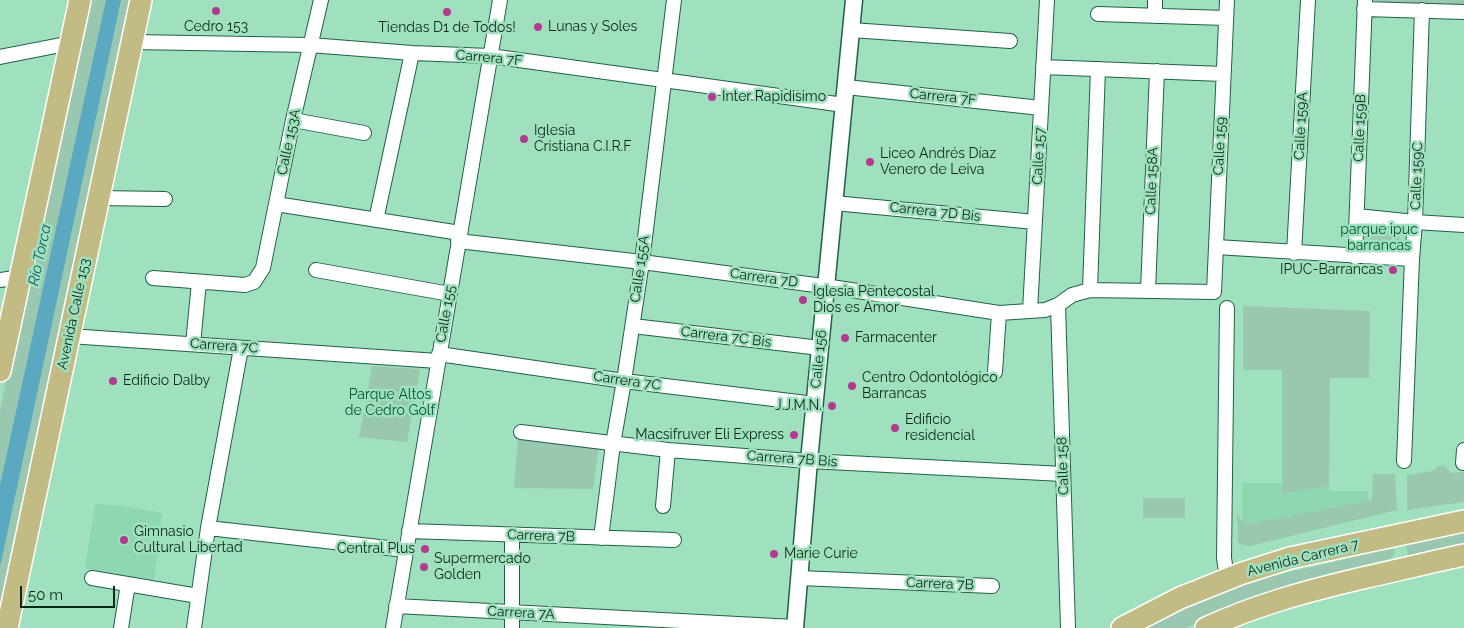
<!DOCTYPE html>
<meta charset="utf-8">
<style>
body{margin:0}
#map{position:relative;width:1464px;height:628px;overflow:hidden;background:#9fe1be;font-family:Raleway,sans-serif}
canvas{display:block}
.scale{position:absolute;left:20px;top:586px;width:95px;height:22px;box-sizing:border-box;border:2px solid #0c271b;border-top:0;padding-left:6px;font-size:15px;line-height:18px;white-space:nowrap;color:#0c271b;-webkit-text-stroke:4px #9fe1be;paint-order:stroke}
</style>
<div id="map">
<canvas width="1464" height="628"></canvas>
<div class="scale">50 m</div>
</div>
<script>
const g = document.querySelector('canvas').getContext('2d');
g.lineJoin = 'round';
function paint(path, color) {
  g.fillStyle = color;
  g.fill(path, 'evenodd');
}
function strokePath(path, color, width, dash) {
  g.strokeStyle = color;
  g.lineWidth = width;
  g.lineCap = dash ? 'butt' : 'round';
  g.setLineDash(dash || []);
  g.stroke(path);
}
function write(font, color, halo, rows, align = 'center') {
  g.font = font + ' Raleway,sans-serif';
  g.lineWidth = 5;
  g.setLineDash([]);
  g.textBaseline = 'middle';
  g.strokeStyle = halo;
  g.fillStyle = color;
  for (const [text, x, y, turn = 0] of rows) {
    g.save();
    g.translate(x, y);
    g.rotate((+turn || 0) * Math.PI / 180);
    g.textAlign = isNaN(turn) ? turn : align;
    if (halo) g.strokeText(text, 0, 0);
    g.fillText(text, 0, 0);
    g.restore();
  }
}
const built = new Path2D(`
 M 1242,483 L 1282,483 L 1282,494 L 1329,486 L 1329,491 L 1368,491 L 1369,501 L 1248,524 L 1242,520 Z
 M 95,504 L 124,506 L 162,513 L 154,581 L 85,568 Z`);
const green = new Path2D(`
 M 86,0 L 134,0 L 0,627 L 0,411 Z
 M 1373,0 L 1464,0 L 1464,6 L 1373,4 Z
 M 1360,220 L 1400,221 L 1399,256 L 1359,256 Z
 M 1243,306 L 1370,311 L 1369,378 L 1330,378 L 1329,486 L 1282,494 L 1282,370 L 1243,370 Z
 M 372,366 L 420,369 L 407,442 L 359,437 Z
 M 518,437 L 599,446 L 593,489 L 514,488 Z
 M 1444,465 L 1451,473 L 1464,472 L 1464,502 L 1407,510 L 1407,475 L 1432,471 L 1439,466 Z
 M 1373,474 L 1395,474 L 1397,510 L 1250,546 L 1242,545 L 1238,542 L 1237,511 L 1240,519 L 1248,524 L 1372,500 Z
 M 1143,498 L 1185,498 L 1185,518 L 1143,518 Z
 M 1464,531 L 1464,549 L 1408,560 L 1407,549 L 1405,543 Z
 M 1392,547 L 1395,552 L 1392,558 L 1309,579 L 1255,598 L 1185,628 L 1142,628 L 1191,603 L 1263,578 L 1330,563 Z`);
const water = new Path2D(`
 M 106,0 L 121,0 L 0,567 L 0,485 Z`);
const minor = new Path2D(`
 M 1364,9 L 1464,12
 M 1098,14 L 1226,18
 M 1155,16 L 1155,0
 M 851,30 L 1010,41
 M 132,42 L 310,45 L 412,53 L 490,56 L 844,105
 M 0,57 L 71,43
 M 1043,67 L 1223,74
 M 846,87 L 1041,108
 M 293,120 L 364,133
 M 99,198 L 165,199
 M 834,203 L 1035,222
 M 276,204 L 460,233
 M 1357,216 L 1415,222 L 1464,225
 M 376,220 L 412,53
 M 458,241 L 642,262 L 838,288 L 999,313 L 1045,310 L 1058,305 L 1072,295 L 1090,290 L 1214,292 L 1227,0
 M 1216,247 L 1412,259
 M 1294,253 L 1308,0
 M 1355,257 L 1365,0
 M 316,270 L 450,294
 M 153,278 L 245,285 L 254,282 L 263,268 L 293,120 L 321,0
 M 0,280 L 20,277
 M 1090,290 L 1098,69
 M 1148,291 L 1157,71
 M 1058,305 L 1068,628
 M 1227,308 L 1224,558 L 1227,578
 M 1030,311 L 1047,0
 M 633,326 L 820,348
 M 69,336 L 438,361
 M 193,344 L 199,282
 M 439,354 L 624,381 L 815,404
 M 995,372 L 999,313
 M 521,432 L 668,450 L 809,461 L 1063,474
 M 1404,461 L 1412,259 L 1415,222 L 1422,10
 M 1463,463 L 1464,450
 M 663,506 L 668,450
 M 208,528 L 406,550
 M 409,531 L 674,540
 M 601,538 L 613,444 L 624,381 L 642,262 L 674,0
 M 92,578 L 198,596
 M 799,578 L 992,586
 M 396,606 L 795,627
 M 121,628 L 128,584
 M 194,628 L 208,528 L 241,348
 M 393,628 L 500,0
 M 512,628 L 512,535`);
const tertiary = new Path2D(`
 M 795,628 L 809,461 L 854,0`);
const primary = new Path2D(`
 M 0,371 L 80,0
 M 7,628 L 141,0
 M 1122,628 L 1180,598 L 1240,574 L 1290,558 L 1464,521
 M 1206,628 C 1258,604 1311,590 1367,577 C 1399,570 1431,562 1464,555`);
const markers = [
 [216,11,5,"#b23a8f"],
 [447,12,5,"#b23a8f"],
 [538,27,5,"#b23a8f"],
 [712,97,5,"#b23a8f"],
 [524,139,5,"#b23a8f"],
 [870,162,5,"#b23a8f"],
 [1393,270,5,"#b23a8f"],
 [803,300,5,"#b23a8f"],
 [845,338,5,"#b23a8f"],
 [113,381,5,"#b23a8f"],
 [852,386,5,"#b23a8f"],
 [832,406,5,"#b23a8f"],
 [895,428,5,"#b23a8f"],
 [794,435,5,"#b23a8f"],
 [124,540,5,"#b23a8f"],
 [425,549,5,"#b23a8f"],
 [774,554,5,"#b23a8f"],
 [424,567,5,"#b23a8f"]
];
const poiNames = [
 ["Cedro 153",216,27,"center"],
 ["Lunas y Soles",548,27],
 ["Tiendas D1 de Todos!",447,28,"center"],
 ["Inter Rapidisimo",722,97],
 ["Iglesia",534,131],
 ["Cristiana C.I.R.F",534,147],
 ["Liceo Andrés Díaz",880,154],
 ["Venero de Leiva",880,170],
 ["IPUC-Barrancas",1383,270,"right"],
 ["Iglesia Pentecostal",813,292],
 ["Dios es Amor",813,308],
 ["Farmacenter",855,338],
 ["Centro Odontológico",862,378],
 ["Barrancas",862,394],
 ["Edificio Dalby",123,381],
 ["J.J.M.N.",822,406,"right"],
 ["Edificio",905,420],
 ["residencial",905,436],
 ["Macsifruver Eli Express",784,435,"right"],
 ["Gimnasio",134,532],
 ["Cultural Libertad",134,548],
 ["Central Plus",415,549,"right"],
 ["Marie Curie",784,554],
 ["Supermercado",434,559],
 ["Golden",434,575]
];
const streetNames = [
 ["Carrera 7F",489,58,5],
 ["Carrera 7F",943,97,6],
 ["Calle 159A",1301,126,-87],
 ["Calle 159B",1360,128,-88],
 ["Calle 153A",289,142,-78],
 ["Calle 159",1220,146,-87],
 ["Calle 157",1039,156,-87],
 ["Calle 159C",1417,176,-88],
 ["Calle 158A",1152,181,-88],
 ["Carrera 7D Bis",935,212,6],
 ["Calle 155A",640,269,-82],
 ["Carrera 7D",764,278,8],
 ["Avenida Calle 153",74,314,-78],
 ["Calle 155",446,314,-80],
 ["Carrera 7C Bis",726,337,7],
 ["Carrera 7C",224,346,4],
 ["Calle 156",819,359,-84],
 ["Carrera 7C",627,381,8],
 ["Carrera 7B Bis",792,459,4],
 ["Calle 158",1063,466,-92],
 ["Carrera 7B",541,536,2],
 ["Avenida Carrera 7",1303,558,-14],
 ["Carrera 7B",940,584,2],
 ["Carrera 7A",521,613,3]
];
const parkNames = [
 ["parque ipuc",1379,230],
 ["barrancas",1379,246],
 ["Parque Altos",390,395],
 ["de Cedro Golf",390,411]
];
const waterNames = [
 ["Río Torca",40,255,-78]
];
paint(built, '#8dd7b1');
paint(green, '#9ac7af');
paint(water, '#5ba8c1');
strokePath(minor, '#1f6144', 16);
strokePath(tertiary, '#1f6144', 19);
strokePath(primary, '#fff', 24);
strokePath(minor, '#fff', 14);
strokePath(tertiary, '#fff', 16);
strokePath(primary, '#c2bb83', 21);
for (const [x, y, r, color] of markers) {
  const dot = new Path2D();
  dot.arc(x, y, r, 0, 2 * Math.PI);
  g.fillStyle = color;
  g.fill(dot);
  strokePath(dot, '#9fe1be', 2);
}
write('14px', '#0c271b', '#9fe1be', poiNames, 'left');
write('14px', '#0c271b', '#9fe1be', streetNames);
write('14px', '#005839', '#9fe1be', parkNames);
write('italic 15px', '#1d5b6d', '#9fe1be', waterNames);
</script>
